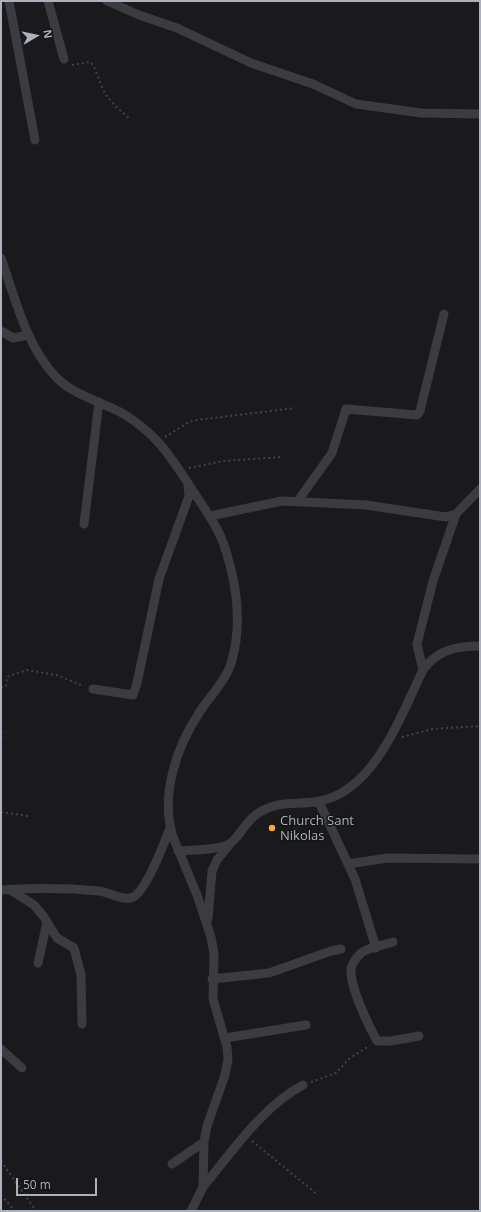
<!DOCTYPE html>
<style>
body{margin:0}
#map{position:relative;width:481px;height:1212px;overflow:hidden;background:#1a1a1c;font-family:"Open Sans",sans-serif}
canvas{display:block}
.frame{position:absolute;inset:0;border:2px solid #abb2bd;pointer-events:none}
.north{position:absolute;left:16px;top:16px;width:40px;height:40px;-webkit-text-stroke:3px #141517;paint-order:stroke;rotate:81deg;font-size:11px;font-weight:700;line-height:16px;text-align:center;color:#abb2bd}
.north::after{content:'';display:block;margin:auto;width:14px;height:18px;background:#abb2bd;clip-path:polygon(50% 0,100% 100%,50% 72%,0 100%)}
.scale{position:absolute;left:16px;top:1178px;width:81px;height:18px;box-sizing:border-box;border:2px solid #abb2bd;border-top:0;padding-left:5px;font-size:12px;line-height:14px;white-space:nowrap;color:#abb2bd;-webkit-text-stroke:3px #141517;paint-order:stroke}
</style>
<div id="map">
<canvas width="481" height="1212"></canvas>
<div class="frame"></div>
<div class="north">N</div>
<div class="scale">50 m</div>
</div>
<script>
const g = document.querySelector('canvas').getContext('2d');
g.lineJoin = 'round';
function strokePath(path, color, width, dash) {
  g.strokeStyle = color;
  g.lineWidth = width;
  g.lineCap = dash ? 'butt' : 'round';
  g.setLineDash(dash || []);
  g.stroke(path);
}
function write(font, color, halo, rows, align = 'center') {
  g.font = font + ' "Open Sans",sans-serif';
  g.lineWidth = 3;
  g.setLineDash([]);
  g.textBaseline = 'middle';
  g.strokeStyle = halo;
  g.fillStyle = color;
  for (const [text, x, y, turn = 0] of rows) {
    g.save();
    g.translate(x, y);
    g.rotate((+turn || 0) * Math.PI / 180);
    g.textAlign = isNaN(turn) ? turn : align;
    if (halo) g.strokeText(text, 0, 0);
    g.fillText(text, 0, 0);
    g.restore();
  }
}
const path = new Path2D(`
 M 72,65 L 90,62 C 96,67 100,85 105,93 C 111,103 121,111 130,119
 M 165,437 L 189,422 L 197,420 L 295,408
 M 189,468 L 224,461 L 281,457
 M 1,688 L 6,686 L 7,677 L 27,670 L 56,675 L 84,686
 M 402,737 L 433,729 L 480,726
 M 1,743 L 2,732
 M 1,812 L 28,816
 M 311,1082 L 336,1073 L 350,1058 L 369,1046
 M 252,1141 L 318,1195
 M 1,1161 L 36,1211
 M 1,1195 L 15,1211`);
const minor = new Path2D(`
 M 9,1 L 35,140
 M 48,1 L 64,59
 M 107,1 L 139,15 L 177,28 L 251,63 L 313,84 L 356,104 L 421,113 L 480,114
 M 1,258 C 16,300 26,347 58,379 C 74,395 102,402 122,413 C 160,436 171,458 195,494 C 207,512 220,530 226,551 C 237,586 242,624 232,660 C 227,680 210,696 199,713 C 176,748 160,796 173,837 L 197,895 L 211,937 L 214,954 L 213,999 L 227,1047 L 228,1060 L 225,1075 L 207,1126 L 204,1142 L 203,1187 L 191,1211
 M 1,331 L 13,338 L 29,335
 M 297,502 L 332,453 L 346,409 L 417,415 L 420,411 L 444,314
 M 210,516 L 282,501 L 366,505 L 446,517 L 456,514 L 480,489
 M 84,524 L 99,402
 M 423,670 L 417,644 L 433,581 L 456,514
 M 93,689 L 133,695 L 137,683 L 159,579 L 189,496 L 188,485
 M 319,802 L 355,879 L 376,948
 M 178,851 C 190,850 219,850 229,844 C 239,839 245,820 260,812 C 283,799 298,806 320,801 C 375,790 401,715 423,670 C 437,650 456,646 480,646
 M 348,864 L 388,858 L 480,859
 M 9,889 L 34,905 L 44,917 L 57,938 L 74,948 L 81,975 L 82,1024
 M 1,890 C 33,888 67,888 99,891 C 110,892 125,903 135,896 C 147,887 164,844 170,828
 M 208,919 L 212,871 L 217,860 L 230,844
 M 393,942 C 384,945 369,947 361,953 C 357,957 352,963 351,969 C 350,987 368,1024 377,1041 L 391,1041 L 419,1036
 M 38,963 L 47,922
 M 212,979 L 269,973 L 331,951 L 341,949
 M 225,1038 L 306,1025
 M 1,1049 L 22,1068
 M 172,1164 L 204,1142
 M 203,1187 C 231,1153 264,1105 303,1085`);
const markers = [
 [272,828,4,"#ffa72f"]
];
const poiNames = [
 ["Church Sant",280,821],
 ["Nikolas",280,836]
];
strokePath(path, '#404349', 2, [2, 3]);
strokePath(minor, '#3a3c42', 9);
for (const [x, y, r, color] of markers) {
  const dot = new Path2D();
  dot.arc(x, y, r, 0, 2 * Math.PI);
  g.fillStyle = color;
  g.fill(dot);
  strokePath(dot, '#141517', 1.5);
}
write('13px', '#abb2bd', '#141517', poiNames, 'left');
</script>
